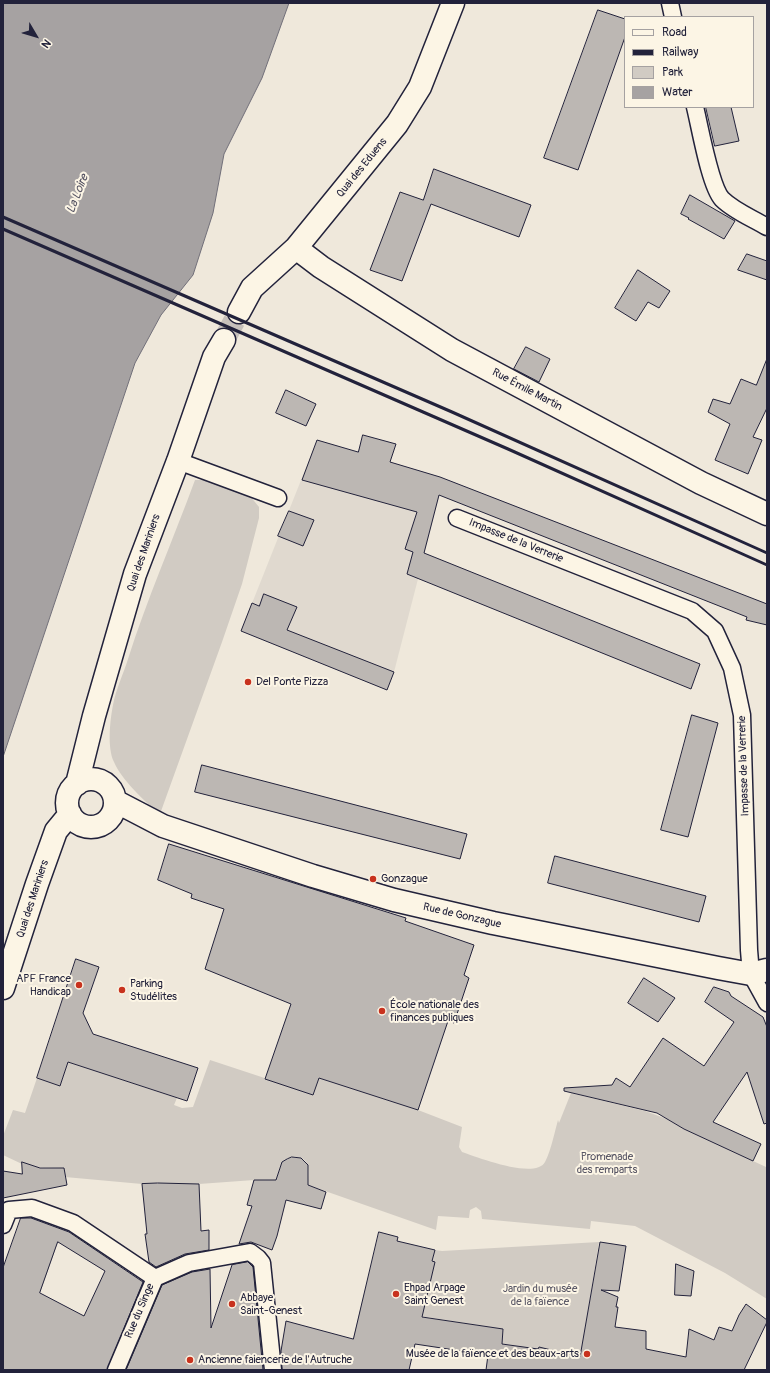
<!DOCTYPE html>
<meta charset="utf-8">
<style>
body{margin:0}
#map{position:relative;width:770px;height:1373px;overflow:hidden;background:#efe8db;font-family:Pangolin,sans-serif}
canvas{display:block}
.frame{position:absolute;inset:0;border:4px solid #22223b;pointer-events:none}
.legend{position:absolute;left:624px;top:16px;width:130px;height:92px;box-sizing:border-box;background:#fcf5e5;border:1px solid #a5a1a1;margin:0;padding:5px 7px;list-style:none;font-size:12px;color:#22223b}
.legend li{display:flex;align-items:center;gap:8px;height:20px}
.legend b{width:20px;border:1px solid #a5a1a1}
.north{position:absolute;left:16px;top:16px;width:40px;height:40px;-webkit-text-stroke:3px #fcf5e5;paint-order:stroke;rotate:128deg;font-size:11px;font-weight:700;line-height:16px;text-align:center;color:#22223b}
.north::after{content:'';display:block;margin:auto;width:14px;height:18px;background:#22223b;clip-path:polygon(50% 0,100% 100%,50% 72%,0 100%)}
</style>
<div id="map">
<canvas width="770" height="1373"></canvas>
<div class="frame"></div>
<ul class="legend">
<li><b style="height:5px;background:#fcf5e5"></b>Road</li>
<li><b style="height:5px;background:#22223b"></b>Railway</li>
<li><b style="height:11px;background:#d1cbc3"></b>Park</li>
<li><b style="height:11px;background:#a6a2a2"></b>Water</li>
</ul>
<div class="north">N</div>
</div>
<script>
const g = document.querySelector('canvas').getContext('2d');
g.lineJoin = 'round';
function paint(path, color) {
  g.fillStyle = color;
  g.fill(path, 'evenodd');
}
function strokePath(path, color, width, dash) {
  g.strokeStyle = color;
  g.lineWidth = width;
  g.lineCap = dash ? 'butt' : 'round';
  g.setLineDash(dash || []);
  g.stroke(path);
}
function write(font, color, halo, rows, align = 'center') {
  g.font = font + ' Pangolin,sans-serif';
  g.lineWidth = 4;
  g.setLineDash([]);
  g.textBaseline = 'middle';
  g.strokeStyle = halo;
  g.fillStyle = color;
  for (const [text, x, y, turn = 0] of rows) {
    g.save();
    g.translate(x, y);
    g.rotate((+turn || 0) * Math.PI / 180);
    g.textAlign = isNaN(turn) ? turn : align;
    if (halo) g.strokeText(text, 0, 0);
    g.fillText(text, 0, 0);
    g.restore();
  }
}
const built = new Path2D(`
 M 317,440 L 444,478 L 394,672 L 387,690 L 241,631 Z`);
const green = new Path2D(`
 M 195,480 L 206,480 L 250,496 L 259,507 L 259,518 L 242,584 L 222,642 L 160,814 C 146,803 121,779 114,762 C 107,748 110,720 113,705 C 116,689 123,675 128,659 C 147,599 173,540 195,480 Z
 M 210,1060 L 313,1094 L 319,1078 L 418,1110 L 462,1127 L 459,1147 L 462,1152 C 477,1157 535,1180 545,1162 C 550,1154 555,1131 558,1120 L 559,1123 L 571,1093 L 645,1111 L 667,1119 L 684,1129 L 766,1167 L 767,1299 L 725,1273 L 635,1226 L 591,1221 L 590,1229 L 482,1219 L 481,1211 L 476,1207 L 470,1210 L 469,1218 L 438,1216 L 436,1230 L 308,1185 C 308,1179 309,1172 308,1166 C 305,1155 289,1154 283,1162 C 279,1167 278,1174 277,1180 L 254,1180 L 199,1184 L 142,1184 L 65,1177 L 64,1168 L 37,1167 L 22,1164 L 3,1155 L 3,1136 L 13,1110 L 25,1113 L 37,1078 L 60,1086 L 68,1062 L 177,1098 L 174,1105 L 182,1108 L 193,1107 Z
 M 599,1242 L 580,1361 L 539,1347 L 538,1354 L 513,1345 L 502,1344 L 503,1329 L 419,1316 L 435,1250 L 442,1251 Z`);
const water = new Path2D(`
 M 3,3 L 289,3 L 262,78 L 224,154 L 213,213 L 193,275 L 161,315 L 135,363 L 3,757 Z`);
const building = new Path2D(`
 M 598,10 L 625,19 L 625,37 L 578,170 L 544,158 Z
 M 706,107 L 731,107 L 739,141 L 715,146 Z
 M 434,169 L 531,205 L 519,237 L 431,204 L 402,281 L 370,270 L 400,192 L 423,200 Z
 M 690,195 L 735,221 L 724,239 L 688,219 L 689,218 L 681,214 Z
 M 747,254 L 767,261 L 767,280 L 738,270 Z
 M 638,270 L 670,291 L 659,308 L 648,302 L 636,321 L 615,308 Z
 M 526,347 L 550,359 L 539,382 L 514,369 Z
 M 767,359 L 767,408 L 753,437 L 762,440 L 748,474 L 715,460 L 730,424 L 708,412 L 713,399 L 730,404 L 741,379 L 756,385 Z
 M 286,390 L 316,404 L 306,426 L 276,413 Z
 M 363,435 L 396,444 L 390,462 L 440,477 L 767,604 L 767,625 L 746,620 L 747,617 L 439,495 L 424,553 L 700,664 L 691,689 L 407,574 L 413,552 L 405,549 L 417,512 L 302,480 L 317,440 L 358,452 Z
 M 289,511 L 314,520 L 303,546 L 278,536 Z
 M 264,594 L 297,607 L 287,630 L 394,672 L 387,690 L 241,631 L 252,603 L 259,606 Z
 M 692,715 L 718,723 L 688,837 L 661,830 Z
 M 202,765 L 467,834 L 460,859 L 195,792 Z
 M 169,844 L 406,918 L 405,921 L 474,945 L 464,975 L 469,978 L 454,1023 L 448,1021 L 418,1110 L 319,1078 L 313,1095 L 265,1079 L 291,1004 L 205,969 L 224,909 L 191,898 L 192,894 L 158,880 Z
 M 555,856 L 706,896 L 699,922 L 548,883 Z
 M 76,959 L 99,967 L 83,1013 L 93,1034 L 198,1068 L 187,1101 L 68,1062 L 60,1086 L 37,1078 Z
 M 644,978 L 675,998 L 658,1022 L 628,1003 Z
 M 714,987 L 729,992 L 731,996 L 763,1017 L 767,1027 L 767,1123 L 764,1124 L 747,1072 L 713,1122 L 761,1144 L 753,1161 L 684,1129 L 657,1113 L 564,1091 L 564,1088 L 612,1085 L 616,1078 L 630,1087 L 663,1038 L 704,1066 L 734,1022 L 705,1002 Z
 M 292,1157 L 301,1158 L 308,1165 L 308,1185 L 326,1192 L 321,1209 L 286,1200 L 277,1236 L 272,1250 L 251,1242 L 239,1244 L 252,1206 L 247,1205 L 254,1180 L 276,1180 L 282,1162 L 287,1159 Z
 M 22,1162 L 40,1168 L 64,1168 L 67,1185 L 3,1198 L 3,1171 L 22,1174 Z
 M 158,1183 L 199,1184 L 201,1231 L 209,1230 L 209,1250 L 185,1254 L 156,1267 L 149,1262 L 145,1234 L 147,1234 L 142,1184 Z
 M 21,1218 L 31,1218 L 69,1232 L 143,1282 L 107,1370 L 3,1370 L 3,1268 ZM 58,1242 L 105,1271 L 84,1316 L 40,1293 Z
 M 379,1232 L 398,1237 L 397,1241 L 435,1250 L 432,1261 L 435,1262 L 422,1317 L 503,1329 L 502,1344 L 538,1349 L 539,1347 L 580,1357 L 600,1242 L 626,1246 L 619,1291 L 601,1290 L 618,1297 L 616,1307 L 618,1307 L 615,1327 L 646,1331 L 646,1349 L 686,1357 L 689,1329 L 714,1340 L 719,1327 L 732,1331 L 739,1315 L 746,1304 L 767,1320 L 767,1322 L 744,1370 L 486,1370 L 488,1355 L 415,1344 L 409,1370 L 282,1370 L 281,1351 L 286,1321 L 353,1339 Z
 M 248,1262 L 253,1267 L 263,1370 L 126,1370 L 162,1285 L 192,1272 L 210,1269 L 211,1328 L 232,1265 Z
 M 676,1264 L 694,1271 L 691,1296 L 675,1295 Z`);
const secondaryTunnel = new Path2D(`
 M 224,340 L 239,312`);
const street = new Path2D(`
 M 670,3 L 673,17
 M 695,107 C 700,127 710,186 722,199 C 734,211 752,218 767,227
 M 178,461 L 278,498
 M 457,518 L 692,611 L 715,631 L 732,668 L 742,715 L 749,950 L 751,974 L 767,1003
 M 3,1225 L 9,1210 L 32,1208 L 73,1223 L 155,1278
 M 116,1370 L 155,1278 L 189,1263 L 250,1252 L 258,1258 L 262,1263 L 273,1370`);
const secondary = new Path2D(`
 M 296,248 L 321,267 L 452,350 L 701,483 L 767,514
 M 239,312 L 252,288 L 296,248 L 397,124 L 420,87 L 453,3
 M67 803a24 24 0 1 1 48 0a24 24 0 1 1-48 0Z
 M 77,784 L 94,716 L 135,574 L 178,461 L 214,357 L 224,340
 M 115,801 L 163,826 L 313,876 L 394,900 L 493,923 L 718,968 L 751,974 L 767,970
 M 3,988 L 37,884 L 56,831 L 70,814`);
const rail = new Path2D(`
 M 3,217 L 452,412 L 767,553
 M 3,229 L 508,449 L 767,565`);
const markers = [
 [248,682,4,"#c8321e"],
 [373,879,4,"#c8321e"],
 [79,985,4,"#c8321e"],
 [122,990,4,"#c8321e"],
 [382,1011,4,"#c8321e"],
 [396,1294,4,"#c8321e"],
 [232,1304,4,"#c8321e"],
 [587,1354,4,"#c8321e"],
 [190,1360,4,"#c8321e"]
];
const streetNames = [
 ["Quai des Eduens",362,168,-51],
 ["Rue Émile Martin",527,390,28],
 ["Impasse de la Verrerie",516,541,22],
 ["Quai des Mariniers",144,553,-71],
 ["Impasse de la Verrerie",744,766,-92],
 ["Quai des Mariniers",33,899,-72],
 ["Rue de Gonzague",462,916,13],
 ["Rue du Singe",140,1311,-67]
];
const poiNames = [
 ["Del Ponte Pizza",256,682],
 ["Gonzague",381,879],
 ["APF France",71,979,"right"],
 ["Handicap",71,992,"right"],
 ["Parking",130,984],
 ["Studélites",130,997],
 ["École nationale des",390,1005],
 ["finances publiques",390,1018],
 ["Ehpad Arpage",404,1288],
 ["Saint Genest",404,1301],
 ["Abbaye",240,1298],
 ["Saint-Genest",240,1311],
 ["Musée de la faïence et des beaux-arts",579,1354,"right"],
 ["Ancienne faiencerie de l'Autruche",198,1360]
];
const parkNames = [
 ["Promenade",607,1157],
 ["des remparts",607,1170],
 ["Jardin du musée",540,1289],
 ["de la faïence",540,1302]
];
const waterNames = [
 ["La Loire",78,194,-69]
];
paint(built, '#e0d9cf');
paint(green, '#d1cbc3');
paint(water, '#a6a2a2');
strokePath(water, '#716f79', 1);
paint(building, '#bcb7b3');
strokePath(building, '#22223b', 1);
strokePath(secondaryTunnel, '#c6c0bb', 22, [22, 11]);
strokePath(street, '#22223b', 19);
strokePath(secondary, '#22223b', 25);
strokePath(street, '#fcf5e5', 16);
strokePath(secondary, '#fcf5e5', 22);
strokePath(rail, '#22223b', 3);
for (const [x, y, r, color] of markers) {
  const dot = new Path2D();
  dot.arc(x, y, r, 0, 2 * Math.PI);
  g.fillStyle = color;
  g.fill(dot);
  strokePath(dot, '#fcf5e5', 1.5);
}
write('11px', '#22223b', '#fcf5e5', streetNames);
write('11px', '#22223b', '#fcf5e5', poiNames, 'left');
write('11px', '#575564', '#fcf5e5', parkNames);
write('italic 12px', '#575564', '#fcf5e5', waterNames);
</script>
